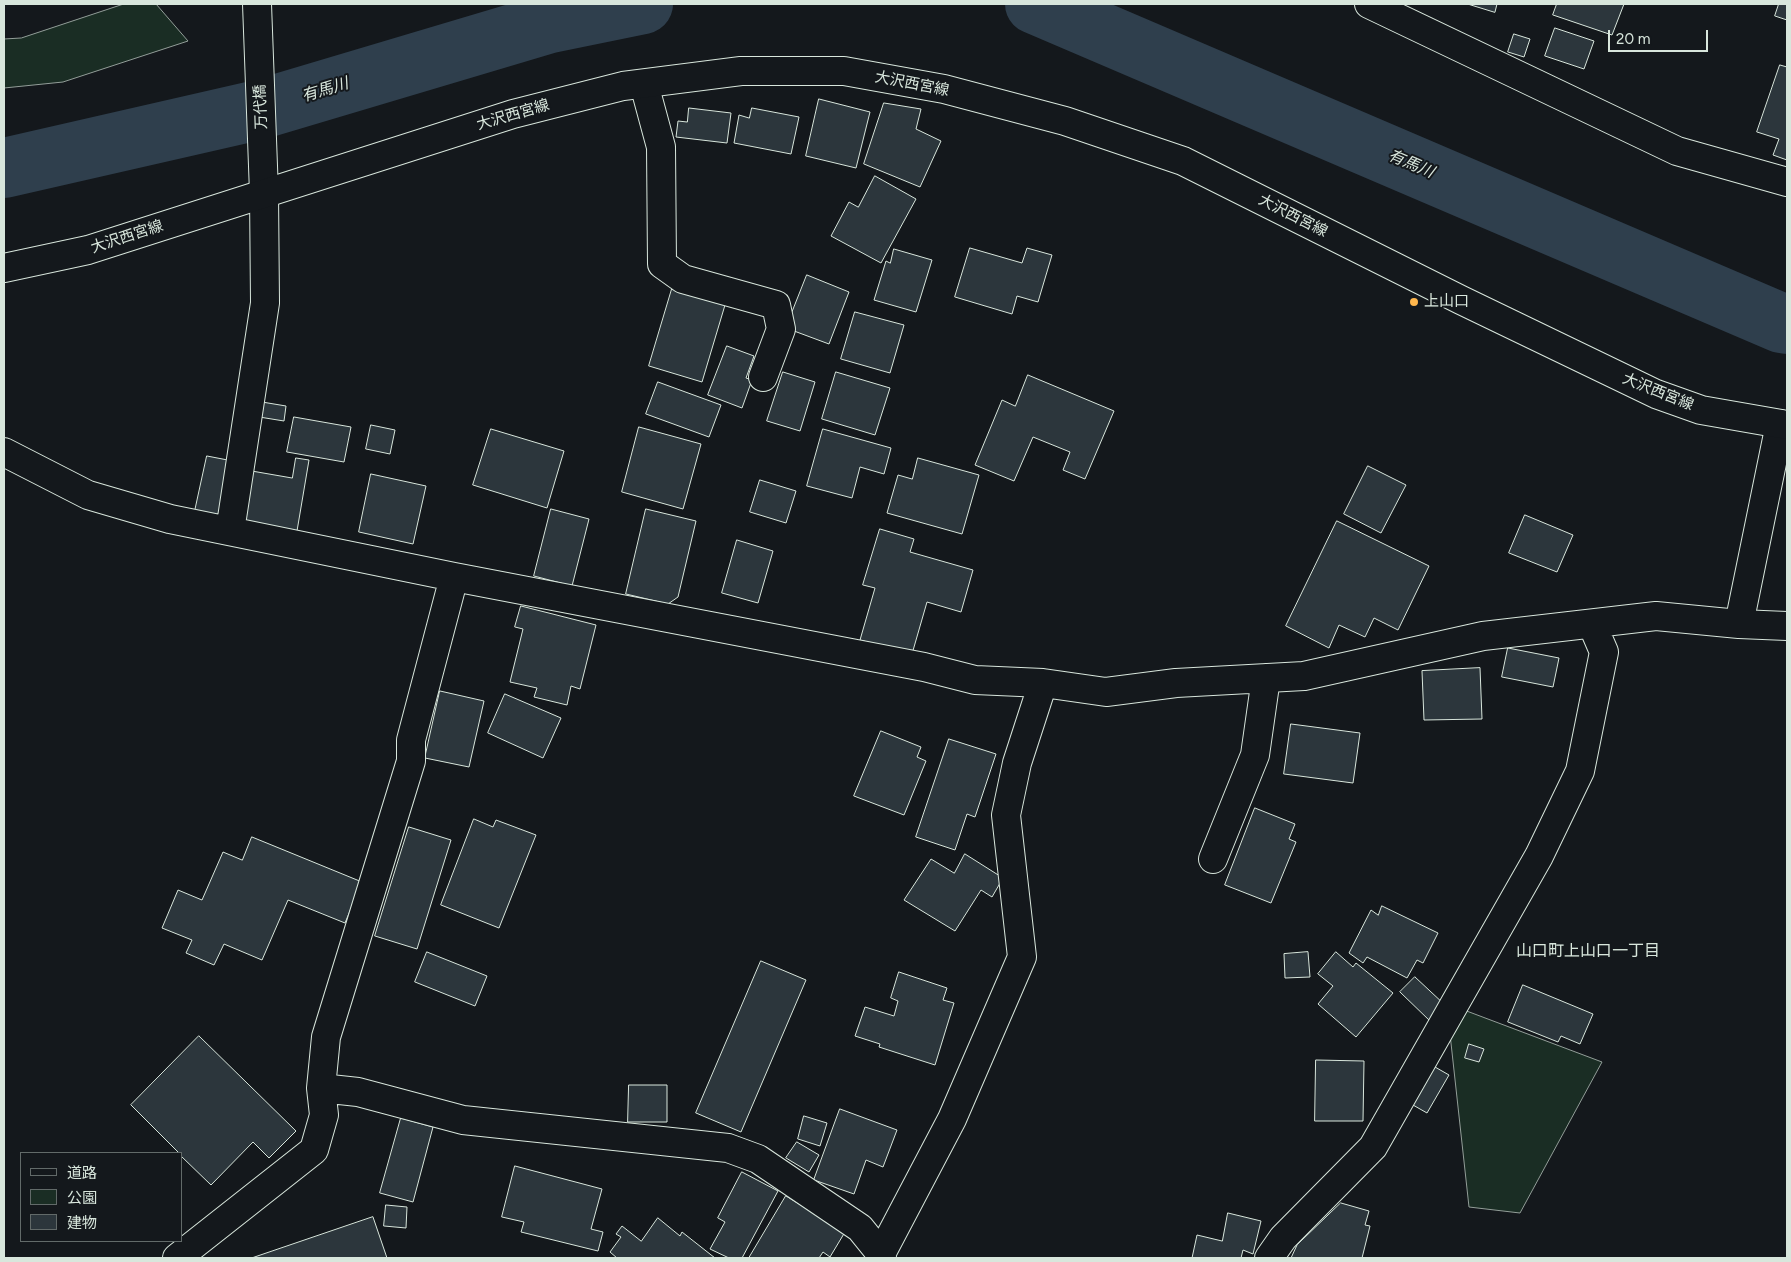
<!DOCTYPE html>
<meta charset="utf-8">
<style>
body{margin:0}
#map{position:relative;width:1791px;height:1262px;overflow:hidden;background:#14181c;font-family:Figtree,"Noto Sans JP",sans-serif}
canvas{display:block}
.frame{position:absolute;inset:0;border:5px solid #d8e6dc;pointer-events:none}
.legend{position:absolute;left:20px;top:1152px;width:162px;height:90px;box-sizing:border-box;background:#14181c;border:1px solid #626a69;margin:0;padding:6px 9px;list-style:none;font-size:15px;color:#d8e6dc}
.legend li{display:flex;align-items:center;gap:10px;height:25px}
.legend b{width:25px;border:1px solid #626a69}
.scale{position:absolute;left:1608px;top:30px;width:100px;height:22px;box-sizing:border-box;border:2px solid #d8e6dc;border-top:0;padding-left:6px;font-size:15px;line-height:18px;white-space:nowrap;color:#d8e6dc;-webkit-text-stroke:4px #14181c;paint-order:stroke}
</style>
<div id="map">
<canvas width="1791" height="1262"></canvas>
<div class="frame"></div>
<ul class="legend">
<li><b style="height:6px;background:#14181c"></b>道路</li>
<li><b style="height:14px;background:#1a2d24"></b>公園</li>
<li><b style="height:14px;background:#2c363c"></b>建物</li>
</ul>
<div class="scale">20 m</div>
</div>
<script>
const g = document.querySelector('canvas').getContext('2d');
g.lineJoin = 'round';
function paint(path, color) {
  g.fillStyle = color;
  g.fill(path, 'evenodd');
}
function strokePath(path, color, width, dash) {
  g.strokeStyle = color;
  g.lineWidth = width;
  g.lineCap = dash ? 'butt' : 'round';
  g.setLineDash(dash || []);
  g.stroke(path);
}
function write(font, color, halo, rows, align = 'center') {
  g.font = font + ' Figtree,"Noto Sans JP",sans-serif';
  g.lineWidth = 4;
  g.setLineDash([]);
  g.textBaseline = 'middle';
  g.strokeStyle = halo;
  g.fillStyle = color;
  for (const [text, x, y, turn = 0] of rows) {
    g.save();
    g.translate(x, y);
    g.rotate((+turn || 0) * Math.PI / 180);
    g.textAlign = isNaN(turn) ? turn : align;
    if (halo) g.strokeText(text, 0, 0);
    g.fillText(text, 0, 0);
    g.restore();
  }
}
const green = new Path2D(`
 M 124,4 L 156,4 L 188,41 L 63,82 L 4,88 L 4,39 L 21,38 Z
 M 1464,1010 L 1602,1062 L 1520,1213 L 1469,1207 L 1450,1034 Z`);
const river = new Path2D(`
 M 1035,4 L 1781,323 L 1787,324
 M 4,168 L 258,110 L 550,23 L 643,4`);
const building = new Path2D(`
 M 1468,4 L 1497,4 L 1495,12 Z
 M 1557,4 L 1624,4 L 1612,35 L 1553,15 Z
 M 1779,4 L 1787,4 L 1787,20 L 1775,16 Z
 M 1555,28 L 1594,41 L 1584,69 L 1545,56 Z
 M 1514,34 L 1530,39 L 1524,57 L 1508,52 Z
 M 1780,65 L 1787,67 L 1787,160 L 1773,155 L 1779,139 L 1757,132 Z
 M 819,99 L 870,112 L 856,168 L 806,156 Z
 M 884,103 L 921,109 L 916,129 L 941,141 L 920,187 L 864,164 Z
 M 689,108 L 731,113 L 727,143 L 676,137 L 678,121 L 687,122 Z
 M 752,108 L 799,117 L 791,154 L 734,143 L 739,115 L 749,118 Z
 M 875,176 L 916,199 L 881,263 L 831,236 L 849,202 L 858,207 Z
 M 970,248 L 1022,263 L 1027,248 L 1052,255 L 1038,302 L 1017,296 L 1012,314 L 955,297 Z
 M 894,249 L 932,260 L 916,312 L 874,300 L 886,261 L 890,263 Z
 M 807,275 L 849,292 L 829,344 L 786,328 Z
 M 672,289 L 725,305 L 702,382 L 649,366 Z
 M 855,312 L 904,325 L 890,373 L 841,359 Z
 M 727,346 L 754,356 L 746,378 L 752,380 L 742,408 L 708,395 Z
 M 783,372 L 815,382 L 800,431 L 767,421 Z
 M 836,372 L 890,388 L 875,435 L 822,419 Z
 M 1028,375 L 1114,411 L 1085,479 L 1063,470 L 1070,452 L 1033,437 L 1014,481 L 975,465 L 1002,400 L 1015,406 Z
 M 658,382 L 721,405 L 709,437 L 646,414 Z
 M 256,401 L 286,406 L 284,421 L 253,416 Z
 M 294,417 L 351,427 L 344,462 L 287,452 Z
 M 371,425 L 395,430 L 390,454 L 366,449 Z
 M 639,427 L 701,444 L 683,509 L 622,492 Z
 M 491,429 L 564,451 L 547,508 L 473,485 Z
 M 823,429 L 891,448 L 884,474 L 860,467 L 852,498 L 807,486 Z
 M 207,456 L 238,462 L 226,517 L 195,511 Z
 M 296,458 L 309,460 L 297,531 L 237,520 L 246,470 L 292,478 Z
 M 918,458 L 979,475 L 962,534 L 887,513 L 898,475 L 912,479 Z
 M 1368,466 L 1406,485 L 1381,533 L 1344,514 Z
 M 371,474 L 426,486 L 413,544 L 359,532 Z
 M 760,480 L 796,491 L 786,523 L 750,512 Z
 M 551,509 L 589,519 L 572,586 L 534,576 Z
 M 646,509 L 696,521 L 678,597 L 668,604 L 626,594 Z
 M 1525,515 L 1573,535 L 1557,572 L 1509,553 Z
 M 1337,521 L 1429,566 L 1398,630 L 1374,618 L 1365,637 L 1339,625 L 1329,648 L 1286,626 Z
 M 880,529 L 914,539 L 910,552 L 973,570 L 961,612 L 927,602 L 912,654 L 860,640 L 875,588 L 863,585 Z
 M 737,540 L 773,551 L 758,603 L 722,593 Z
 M 521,606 L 596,625 L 580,689 L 571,686 L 567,705 L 534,697 L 537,688 L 510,682 L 523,629 L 515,627 Z
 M 1508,648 L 1559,658 L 1553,687 L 1502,677 Z
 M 1480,668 L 1482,719 L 1424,720 L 1422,671 Z
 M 440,691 L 484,701 L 469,767 L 425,758 Z
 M 505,694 L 561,718 L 543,758 L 488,733 Z
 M 1291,724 L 1360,733 L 1353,783 L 1284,774 Z
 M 881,731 L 921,747 L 917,757 L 926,761 L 904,815 L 854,796 Z
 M 949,739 L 996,754 L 975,817 L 967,814 L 955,850 L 916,837 Z
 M 1255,808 L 1295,824 L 1289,839 L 1296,842 L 1271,903 L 1225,885 Z
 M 474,819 L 493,827 L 496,820 L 536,835 L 499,928 L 441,905 Z
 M 409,827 L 451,840 L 417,949 L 375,936 Z
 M 252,837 L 362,882 L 345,923 L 288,900 L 262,960 L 224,944 L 214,965 L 186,953 L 192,940 L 162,928 L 178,890 L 202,900 L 223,852 L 242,860 Z
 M 965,854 L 1003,878 L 992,897 L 981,890 L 955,931 L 904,900 L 931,859 L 954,873 Z
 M 1382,906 L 1438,933 L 1423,963 L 1417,960 L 1407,978 L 1367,957 L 1363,963 L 1349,953 L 1371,910 L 1378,915 Z
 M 427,952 L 487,976 L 475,1006 L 415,982 Z
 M 1308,952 L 1310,977 L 1285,978 L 1284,954 Z
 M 1336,952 L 1353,967 L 1356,963 L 1393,993 L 1356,1037 L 1318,1004 L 1333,986 L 1318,974 Z
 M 761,961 L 806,980 L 741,1132 L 696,1113 Z
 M 899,972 L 947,988 L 943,1000 L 954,1003 L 935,1065 L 879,1047 L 880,1044 L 855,1036 L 865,1007 L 894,1016 L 898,1001 L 891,998 Z
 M 1415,977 L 1445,1005 L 1430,1021 L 1400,992 Z
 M 1523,985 L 1593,1014 L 1580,1044 L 1561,1036 L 1558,1042 L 1508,1022 Z
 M 199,1036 L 296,1131 L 269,1158 L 253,1142 L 211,1185 L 181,1156 L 181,1153 L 179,1153 L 131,1105 Z
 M 1469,1044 L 1484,1049 L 1479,1062 L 1465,1058 Z
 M 1316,1060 L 1364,1061 L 1363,1121 L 1315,1121 Z
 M 1435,1067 L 1449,1075 L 1427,1113 L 1413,1105 Z
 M 629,1085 L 667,1085 L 667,1122 L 628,1122 Z
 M 840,1109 L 897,1130 L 883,1167 L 866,1160 L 854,1194 L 814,1180 Z
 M 804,1116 L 827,1123 L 820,1146 L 798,1139 Z
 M 401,1118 L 433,1127 L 413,1202 L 380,1193 Z
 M 797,1142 L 819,1155 L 809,1172 L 786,1158 Z
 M 515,1166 L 602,1189 L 591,1229 L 603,1232 L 598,1251 L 521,1232 L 524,1222 L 502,1217 Z
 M 742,1172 L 778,1191 L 742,1258 L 729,1258 L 710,1249 L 725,1222 L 718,1218 Z
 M 786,1196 L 845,1232 L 830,1257 L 823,1252 L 819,1258 L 749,1258 Z
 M 1341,1203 L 1369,1211 L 1365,1225 L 1370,1226 L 1362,1258 L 1291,1258 L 1297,1245 Z
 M 386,1205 L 407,1207 L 406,1228 L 384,1226 Z
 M 1228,1213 L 1261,1221 L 1253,1254 L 1243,1250 L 1241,1258 L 1192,1258 L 1197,1235 L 1222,1241 Z
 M 373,1217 L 387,1258 L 252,1258 Z
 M 658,1218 L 680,1236 L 682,1232 L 715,1258 L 617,1258 L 610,1252 L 621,1237 L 616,1234 L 622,1226 L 641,1241 Z`);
const street = new Path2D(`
 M 1369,4 L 1677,151 L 1787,182
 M 644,84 L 661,147 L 662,264 L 683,279 L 776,305 L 781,329 L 763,377
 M 4,452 L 88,495 L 170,519 L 454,577 L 924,667 L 975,680 L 1043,683 L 1106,692 L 1176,683 L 1304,676 L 1483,636 L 1656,616 L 1739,624 L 1787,626
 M 230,531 L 265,303 L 264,193 L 257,4
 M 1739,624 L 1780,424
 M 1213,859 L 1255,755 L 1266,678
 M 321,1088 L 358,1092 L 463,1120 L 728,1148 L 758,1159 L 860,1228 L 881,1254 L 882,1258
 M 881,1254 L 952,1119 L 1022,957 L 1006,815 L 1017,763 L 1043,683
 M 177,1258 L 314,1150 L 324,1115 L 321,1088 L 326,1037 L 411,761 L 411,740 L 454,577
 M 1269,1258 L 1283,1238 L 1373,1147 L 1539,856 L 1580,771 L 1604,652 L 1592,624`);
const primary = new Path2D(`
 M 4,268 L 88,250 L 513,114 L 623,86 L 741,71 L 844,71 L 944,89 L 1065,121 L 1183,161 L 1461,300 L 1656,394 L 1701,410 L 1787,425`);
const markers = [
 [1414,302,5,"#ffb74d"]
];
const streetNames = [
 ["大沢西宮線",912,84,11],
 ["万代橋",261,107,-92],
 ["大沢西宮線",513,115,-16],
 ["大沢西宮線",1293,216,27],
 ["大沢西宮線",127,237,-18],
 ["大沢西宮線",1658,392,22]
];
const poiNames = [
 ["上山口",1424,302]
];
const waterNames = [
 ["有馬川",325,90,-17],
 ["有馬川",1411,164,23]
];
const neighbourhoodNames = [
 ["山口町上山口一丁目",1588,951]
];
paint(green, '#1a2d24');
strokePath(green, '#939e99', 1);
strokePath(river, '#2f3f4d', 60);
paint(building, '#2c363c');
strokePath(building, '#d8e6dc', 1);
strokePath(street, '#d8e6dc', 30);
strokePath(primary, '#d8e6dc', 30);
strokePath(street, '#14181c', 28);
strokePath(primary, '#14181c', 28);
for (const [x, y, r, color] of markers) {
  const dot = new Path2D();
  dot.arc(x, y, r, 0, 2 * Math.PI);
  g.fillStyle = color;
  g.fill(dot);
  strokePath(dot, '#14181c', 2);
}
write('15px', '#d8e6dc', '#14181c', streetNames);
write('15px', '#d8e6dc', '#14181c', poiNames, 'left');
write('italic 16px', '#d8e6dc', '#14181c', waterNames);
write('16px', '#d8e6dc', '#14181c', neighbourhoodNames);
</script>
